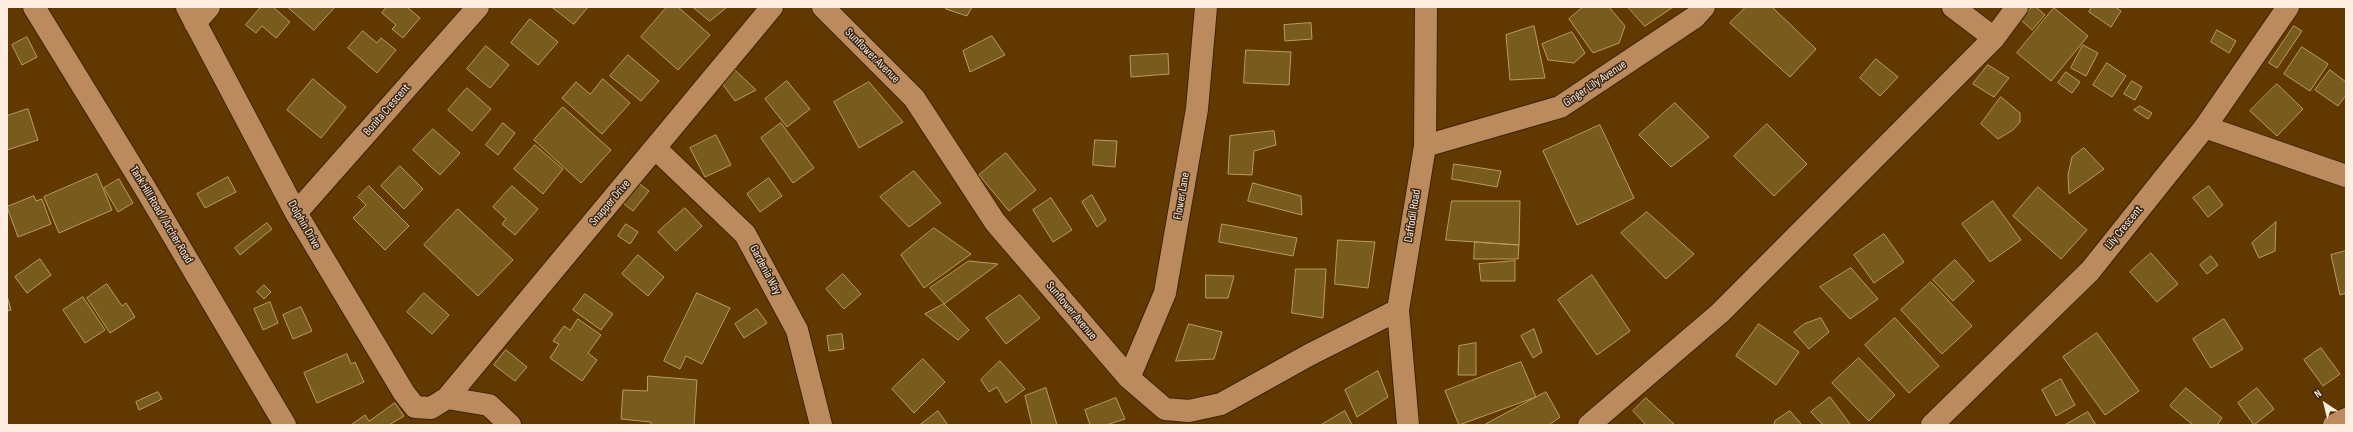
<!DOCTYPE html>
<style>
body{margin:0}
#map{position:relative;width:2353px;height:432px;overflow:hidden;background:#623801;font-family:"Sofia Sans Condensed",sans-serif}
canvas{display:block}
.frame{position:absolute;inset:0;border:8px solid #fdeddf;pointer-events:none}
.north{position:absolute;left:2305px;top:384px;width:40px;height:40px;-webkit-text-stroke:3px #392512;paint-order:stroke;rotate:325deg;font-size:11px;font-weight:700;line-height:16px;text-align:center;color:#fdeddf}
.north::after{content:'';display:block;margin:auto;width:14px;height:18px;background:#fdeddf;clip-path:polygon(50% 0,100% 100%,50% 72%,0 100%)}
</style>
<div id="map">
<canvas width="2353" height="432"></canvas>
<div class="frame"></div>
<div class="north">N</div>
</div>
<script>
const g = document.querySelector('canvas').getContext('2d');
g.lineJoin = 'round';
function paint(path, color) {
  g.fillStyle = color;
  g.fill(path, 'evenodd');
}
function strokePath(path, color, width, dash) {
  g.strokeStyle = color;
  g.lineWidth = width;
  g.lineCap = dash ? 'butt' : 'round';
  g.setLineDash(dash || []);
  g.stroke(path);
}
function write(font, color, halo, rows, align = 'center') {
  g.font = font + ' "Sofia Sans Condensed",sans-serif';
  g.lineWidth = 3;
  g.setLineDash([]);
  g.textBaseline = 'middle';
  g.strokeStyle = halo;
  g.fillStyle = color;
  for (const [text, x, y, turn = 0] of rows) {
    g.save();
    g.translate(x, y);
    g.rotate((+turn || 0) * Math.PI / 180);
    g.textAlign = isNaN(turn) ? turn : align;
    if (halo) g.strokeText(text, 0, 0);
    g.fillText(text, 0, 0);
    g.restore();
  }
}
const building = new Path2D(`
 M 261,7 L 273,7 L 290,22 L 276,38 L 262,26 L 256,33 L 246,25 Z
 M 288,7 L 335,7 L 314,30 Z
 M 387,7 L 407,7 L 420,18 L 403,38 L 392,29 L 396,25 L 382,13 Z
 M 552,7 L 588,7 L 574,24 Z
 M 667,7 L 678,7 L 710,35 L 678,70 L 641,37 Z
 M 693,7 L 727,7 L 710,21 Z
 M 947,7 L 972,7 L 967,16 L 946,9 Z
 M 1583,7 L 1609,7 L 1625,26 L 1619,43 L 1593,53 L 1569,19 Z
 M 1628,7 L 1673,7 L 1645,26 Z
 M 1746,7 L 1772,7 L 1816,49 L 1790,77 L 1730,23 Z
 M 2032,7 L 2036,7 L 2045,15 L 2032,30 L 2021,20 Z
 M 2092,7 L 2115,7 L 2121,11 L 2111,27 L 2089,12 Z
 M 2054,8 L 2088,36 L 2051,81 L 2017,53 Z
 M 530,19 L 558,42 L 538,65 L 511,43 Z
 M 1311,23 L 1312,39 L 1285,41 L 1284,25 Z
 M 1534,26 L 1545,78 L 1510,80 L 1506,35 Z
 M 2294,26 L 2302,31 L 2277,68 L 2269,63 Z
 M 2217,30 L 2236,41 L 2229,53 L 2211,42 Z
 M 363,31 L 377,43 L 381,38 L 396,50 L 377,73 L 348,48 Z
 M 1572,32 L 1585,53 L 1574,63 L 1548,60 L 1542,44 Z
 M 992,36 L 1005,55 L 970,72 L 963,51 Z
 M 27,37 L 37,57 L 22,65 L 12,45 Z
 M 2083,45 L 2098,53 L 2086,76 L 2071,68 Z
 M 486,46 L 509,65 L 490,88 L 467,69 Z
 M 2302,47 L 2328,64 L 2310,91 L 2284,74 Z
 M 1246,50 L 1291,52 L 1289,85 L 1244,83 Z
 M 1168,54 L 1169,74 L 1131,77 L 1130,56 Z
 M 628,55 L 659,81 L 641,101 L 610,76 Z
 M 1876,59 L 1898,77 L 1880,96 L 1860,78 Z
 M 2107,63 L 2126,76 L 2112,97 L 2093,85 Z
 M 1988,65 L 2009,78 L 1994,97 L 1973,84 Z
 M 735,70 L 756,90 L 735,101 L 721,82 Z
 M 2330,70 L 2346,82 L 2346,95 L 2338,106 L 2315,90 Z
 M 2066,72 L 2080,82 L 2072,93 L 2058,83 Z
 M 313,79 L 346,107 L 321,138 L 287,110 Z
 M 603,79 L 630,103 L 602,134 L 562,98 L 576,82 L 590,94 Z
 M 787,81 L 810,109 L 787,127 L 765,99 Z
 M 2132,81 L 2142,87 L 2135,100 L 2124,94 Z
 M 869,82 L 903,122 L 859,148 L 834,102 Z
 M 2277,84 L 2303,109 L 2277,136 L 2250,111 Z
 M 467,88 L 491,109 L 472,131 L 448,110 Z
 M 2001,97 L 2020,113 L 2020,122 L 2013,130 L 1998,139 L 1981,124 Z
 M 1675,103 L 1709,137 L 1671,167 L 1639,135 Z
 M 2140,106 L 2152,113 L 2148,119 L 2134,110 Z
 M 563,107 L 611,150 L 581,183 L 534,140 Z
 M 28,109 L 38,140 L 7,150 L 7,116 Z
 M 503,123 L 515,133 L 498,155 L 486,145 Z
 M 781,123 L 814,168 L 793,183 L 761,138 Z
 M 1767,124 L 1807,164 L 1774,196 L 1734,156 Z
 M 1600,125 L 1634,198 L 1577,225 L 1543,151 Z
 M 433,129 L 460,153 L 440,175 L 413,150 Z
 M 1274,131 L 1276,145 L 1254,151 L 1252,175 L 1228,174 L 1230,136 Z
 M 716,135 L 731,165 L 705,177 L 690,148 Z
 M 1095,140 L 1117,141 L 1115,167 L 1093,165 Z
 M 535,145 L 563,169 L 543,194 L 514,169 Z
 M 2084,148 L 2104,169 L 2069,194 L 2068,175 L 2072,157 Z
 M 1006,153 L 1036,190 L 1009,211 L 979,175 Z
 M 1454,164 L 1501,171 L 1497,187 L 1452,179 Z
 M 400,166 L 423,189 L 404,209 L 381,186 Z
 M 914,171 L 941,203 L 909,227 L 880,197 Z
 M 97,174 L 112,210 L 59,233 L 44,197 Z
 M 228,177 L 236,192 L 205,208 L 197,194 Z
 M 769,178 L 782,196 L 760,212 L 747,194 Z
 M 119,179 L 133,203 L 118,212 L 104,188 Z
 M 636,181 L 649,191 L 633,211 L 620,201 Z
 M 1253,183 L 1301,196 L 1302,215 L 1248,201 Z
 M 369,186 L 409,226 L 385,250 L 353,218 L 366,205 L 358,197 Z
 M 512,186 L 538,209 L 515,235 L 502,224 L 506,219 L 493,207 Z
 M 2209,186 L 2223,205 L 2208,217 L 2193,198 Z
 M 2038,187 L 2087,230 L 2061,259 L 2013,216 Z
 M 1092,195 L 1106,220 L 1097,227 L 1082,202 Z
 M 34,196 L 36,201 L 42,199 L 51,224 L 18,237 L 7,207 Z
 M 1051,198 L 1072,230 L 1053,242 L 1033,210 Z
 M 1452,201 L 1520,201 L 1519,245 L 1446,240 Z
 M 1993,201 L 2021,240 L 1990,262 L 1962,224 Z
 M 685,208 L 702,226 L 676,251 L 658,232 Z
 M 458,209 L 513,260 L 478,296 L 424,245 Z
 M 1647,212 L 1694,254 L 1666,279 L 1621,233 Z
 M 2276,222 L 2275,251 L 2259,258 L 2252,243 Z
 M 267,223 L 272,229 L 240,255 L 235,248 Z
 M 626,224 L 638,232 L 630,244 L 618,236 Z
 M 1222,224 L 1297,238 L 1293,256 L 1219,242 Z
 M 934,228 L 971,254 L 924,288 L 901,255 Z
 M 1884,234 L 1904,262 L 1874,283 L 1854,255 Z
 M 1338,240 L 1375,242 L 1368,288 L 1335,284 Z
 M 1475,242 L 1519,245 L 1518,259 L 1474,259 Z
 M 2346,251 L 2346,293 L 2340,295 L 2331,255 Z
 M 2151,253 L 2178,284 L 2157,302 L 2130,272 Z
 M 638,255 L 664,277 L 648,296 L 622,274 Z
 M 2211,256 L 2218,265 L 2207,274 L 2200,265 Z
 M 40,259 L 51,275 L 27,293 L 15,277 Z
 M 1955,260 L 1974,281 L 1953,301 L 1933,280 Z
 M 969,261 L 998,264 L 944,304 L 930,288 Z
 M 1515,261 L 1515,281 L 1481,281 L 1479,264 Z
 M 1851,268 L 1878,299 L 1850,319 L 1820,287 Z
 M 1296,269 L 1326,269 L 1323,318 L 1292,313 Z
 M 843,274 L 861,294 L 844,309 L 826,289 Z
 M 1206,275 L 1234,276 L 1228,298 L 1206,298 Z
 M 1592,275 L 1630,331 L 1597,355 L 1558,300 Z
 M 1931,282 L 1972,326 L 1942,354 L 1901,310 Z
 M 107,284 L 122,306 L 126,303 L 135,317 L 110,333 L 87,298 Z
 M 264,285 L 271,292 L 264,299 L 257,292 Z
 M 424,293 L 449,315 L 432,334 L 407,312 Z
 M 697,293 L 730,308 L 702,364 L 686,356 L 680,369 L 664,361 Z
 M 585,294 L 613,314 L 601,330 L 573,310 Z
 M 1020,295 L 1040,318 L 1006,344 L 986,318 Z
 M 7,296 L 11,310 L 7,311 Z
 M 83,297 L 105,330 L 85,343 L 63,310 Z
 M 270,302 L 278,323 L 263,330 L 254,309 Z
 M 944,304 L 969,330 L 958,340 L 925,314 Z
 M 301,307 L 312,331 L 293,339 L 283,315 Z
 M 757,309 L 767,323 L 744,338 L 735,324 Z
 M 1821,318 L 1829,332 L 1809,349 L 1794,332 L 1804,324 Z
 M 1895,318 L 1939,366 L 1909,393 L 1865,345 Z
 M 578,319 L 601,335 L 588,353 L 597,360 L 582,381 L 550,358 L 559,344 L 553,341 L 564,326 L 570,330 Z
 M 2224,319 L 2243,349 L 2211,368 L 2193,339 Z
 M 1189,324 L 1222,332 L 1214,359 L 1176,361 Z
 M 1759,324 L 1799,352 L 1776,385 L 1736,356 Z
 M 1534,329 L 1542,352 L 1533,358 L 1521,336 Z
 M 2097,333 L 2139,391 L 2105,415 L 2063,357 Z
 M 842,334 L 844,349 L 829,351 L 827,336 Z
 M 1476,343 L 1476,375 L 1458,375 L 1459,346 Z
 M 2321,348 L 2340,374 L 2323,386 L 2304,360 Z
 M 506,350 L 527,367 L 515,381 L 494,365 Z
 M 347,354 L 351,364 L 355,362 L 364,382 L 317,403 L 304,373 Z
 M 1859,358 L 1895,395 L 1869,421 L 1832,383 Z
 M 923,359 L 945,382 L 914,413 L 892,389 Z
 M 1000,361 L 1025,389 L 1006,403 L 997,387 L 989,392 L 981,380 Z
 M 1521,362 L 1536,397 L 1459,425 L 1445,391 Z
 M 1378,371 L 1388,397 L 1357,417 L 1345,390 Z
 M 648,376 L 697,380 L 694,425 L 651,425 L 651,422 L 621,419 L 623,390 L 647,391 Z
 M 2061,379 L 2075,405 L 2056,416 L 2042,390 Z
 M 1046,388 L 1057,425 L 1032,425 L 1025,396 Z
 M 2186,388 L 2222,418 L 2217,425 L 2193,425 L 2170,406 Z
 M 2257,388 L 2274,409 L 2254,425 L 2238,403 Z
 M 158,392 L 162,399 L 139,410 L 136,402 Z
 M 1546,392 L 1560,417 L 1549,425 L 1484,425 Z
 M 1830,397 L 1850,424 L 1849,425 L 1823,425 L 1811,412 Z
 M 1116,398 L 1125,419 L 1106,425 L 1090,425 L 1085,410 Z
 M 1646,398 L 1675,425 L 1644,425 L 1645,424 L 1633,411 Z
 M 395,403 L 404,416 L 389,425 L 351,425 L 365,415 L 369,421 Z
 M 938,411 L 948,425 L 920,425 Z
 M 1345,411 L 1352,425 L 1321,425 Z
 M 1790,411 L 1802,425 L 1774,425 L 1775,421 Z
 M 2088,412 L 2096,425 L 2065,425 Z`);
const minor = new Path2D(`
 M 34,7 L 145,188 L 285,425
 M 187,7 L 296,213 L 404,393 L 415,407 L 431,408 L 447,398 L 772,7
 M 823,7 L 914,98 L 995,222 L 1129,378 L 1165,409 L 1189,411 L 1221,404 L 1309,355 L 1398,310
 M 1953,7 L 1994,38
 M 195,23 L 209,7
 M 2205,127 L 2346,176
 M 1425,146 L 1560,107 L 1695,17 L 1704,7
 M 655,148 L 745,234 L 797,330 L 821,425
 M 296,213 L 478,7
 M 1129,378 L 1165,293 L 1197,109 L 1206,7
 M 447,398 L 489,405 L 510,425
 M 1408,425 L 1398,310 L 1425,146 L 1426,7
 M 1589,425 L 1720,313 L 1994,38 L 2017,7
 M 1932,425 L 2090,271 L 2205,127 L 2288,7
 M 2334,425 L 2346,419`);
const streetNames = [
 ["Sunflower Avenue",872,56,45],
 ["Ginger Lily Avenue",1595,84,-34],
 ["Bonita Crescent",387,110,-49],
 ["Flower Lane",1182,196,-80],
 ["Snapper Drive",610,203,-50],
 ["Tank Hill Road / Archer Road",161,215,59],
 ["Daffodil Road",1413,216,-81],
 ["Dolphin Drive",304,225,60],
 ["Lily Crescent",2124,228,-51],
 ["Gardenia Way",765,270,62],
 ["Sunflower Avenue",1071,311,50]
];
paint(building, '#775c1d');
strokePath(building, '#ba9c60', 1);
strokePath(minor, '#3b240b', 24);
strokePath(minor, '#bc8b5d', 22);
write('12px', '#fdeddf', '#392512', streetNames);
</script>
